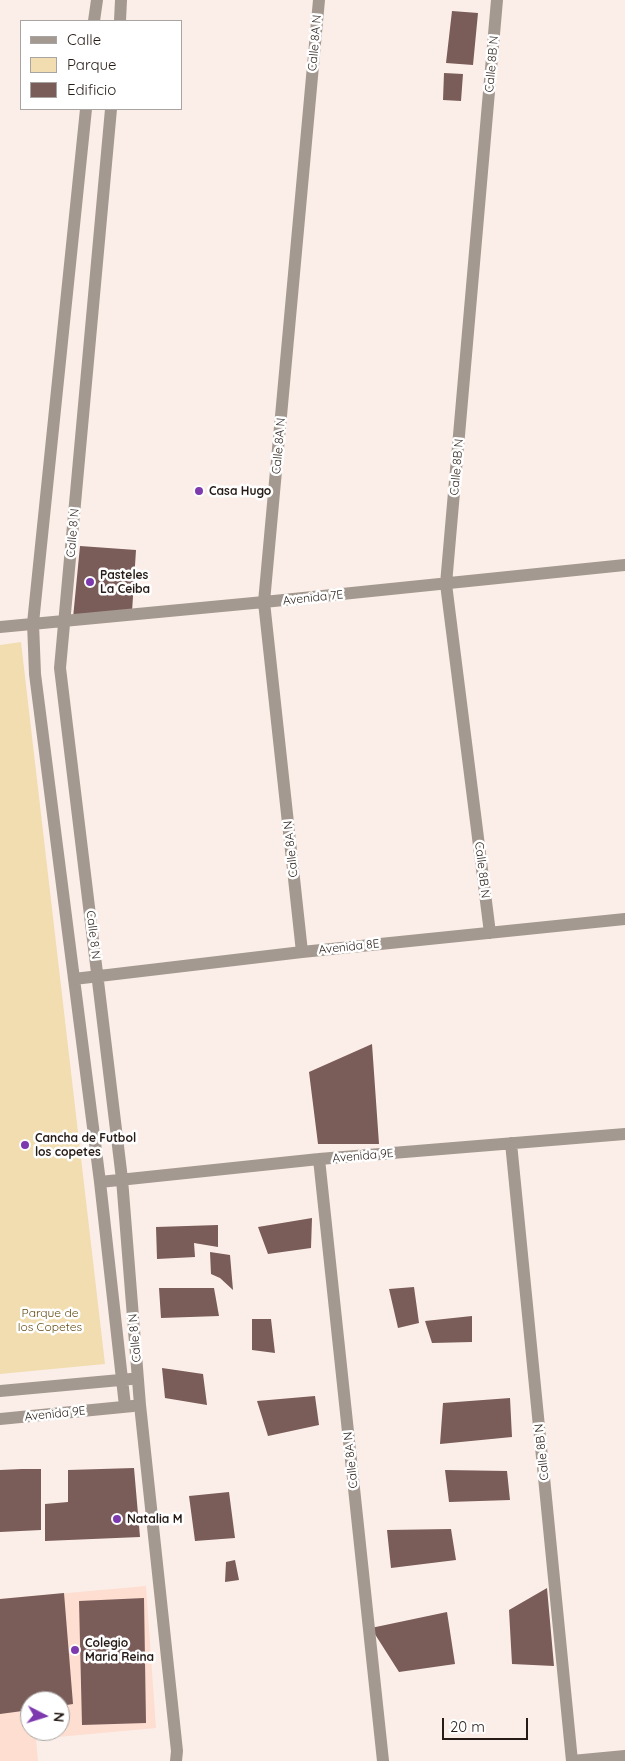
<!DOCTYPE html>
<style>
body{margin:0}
#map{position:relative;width:625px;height:1761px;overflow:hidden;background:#fbeee8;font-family:Quicksand,sans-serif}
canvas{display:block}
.legend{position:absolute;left:20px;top:20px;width:162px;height:90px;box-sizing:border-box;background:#fff;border:1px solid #a8a4a2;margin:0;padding:6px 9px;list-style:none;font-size:15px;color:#261b16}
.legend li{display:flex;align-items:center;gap:10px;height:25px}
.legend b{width:25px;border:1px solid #a8a4a2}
.north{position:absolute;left:20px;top:1691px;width:50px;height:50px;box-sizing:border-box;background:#fff;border:1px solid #a8a4a2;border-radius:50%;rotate:95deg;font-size:14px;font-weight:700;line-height:20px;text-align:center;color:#261b16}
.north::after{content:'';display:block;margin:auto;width:18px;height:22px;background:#7d3aae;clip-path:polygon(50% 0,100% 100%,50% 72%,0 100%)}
.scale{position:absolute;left:442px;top:1718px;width:86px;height:22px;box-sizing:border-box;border:2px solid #261b16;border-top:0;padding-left:6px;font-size:15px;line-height:18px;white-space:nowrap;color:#261b16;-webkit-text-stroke:4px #fff;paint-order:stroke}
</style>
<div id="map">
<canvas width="625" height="1761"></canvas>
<ul class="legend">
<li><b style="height:6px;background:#a49990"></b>Calle</li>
<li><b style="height:14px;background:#f2ddb0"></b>Parque</li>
<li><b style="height:14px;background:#7a5c59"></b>Edificio</li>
</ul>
<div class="north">N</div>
<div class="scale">20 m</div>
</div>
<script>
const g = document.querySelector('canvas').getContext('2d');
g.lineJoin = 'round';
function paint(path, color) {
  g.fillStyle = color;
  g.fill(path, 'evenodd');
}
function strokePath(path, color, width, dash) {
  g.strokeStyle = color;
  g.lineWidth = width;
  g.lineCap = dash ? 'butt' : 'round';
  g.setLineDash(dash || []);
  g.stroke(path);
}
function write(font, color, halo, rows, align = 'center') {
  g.font = font + ' Quicksand,sans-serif';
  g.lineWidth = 5;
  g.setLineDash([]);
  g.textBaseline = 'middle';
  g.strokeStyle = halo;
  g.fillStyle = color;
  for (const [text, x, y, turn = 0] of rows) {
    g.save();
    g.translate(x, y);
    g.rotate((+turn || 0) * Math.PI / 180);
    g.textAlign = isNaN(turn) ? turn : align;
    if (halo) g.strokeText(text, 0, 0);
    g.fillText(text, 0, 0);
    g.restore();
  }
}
const built = new Path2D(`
 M 146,1586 L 156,1728 L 36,1739 L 38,1761 L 0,1761 L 0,1599 ZM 30,1701 L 60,1701 L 60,1731 L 30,1731 Z`);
const green = new Path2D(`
 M 21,642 L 105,1364 L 0,1374 L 0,645 Z`);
const building = new Path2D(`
 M 452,11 L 478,13 L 473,65 L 446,63 Z
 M 444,73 L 463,74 L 461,101 L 443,100 Z
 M 80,546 L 136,550 L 132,612 L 73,618 Z
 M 372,1044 L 379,1144 L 318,1144 L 309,1072 Z
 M 312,1218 L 311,1248 L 268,1254 L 258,1227 Z
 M 218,1225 L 218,1247 L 194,1243 L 195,1257 L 157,1259 L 156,1227 Z
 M 210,1252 L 230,1255 L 233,1290 L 220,1278 L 211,1274 Z
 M 414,1287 L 419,1323 L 398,1328 L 389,1289 Z
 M 159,1288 L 214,1288 L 219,1316 L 161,1318 Z
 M 472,1316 L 472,1342 L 432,1343 L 425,1321 Z
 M 252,1319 L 271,1319 L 275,1353 L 252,1350 Z
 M 162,1368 L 203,1374 L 207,1405 L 165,1398 Z
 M 315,1396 L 319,1425 L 268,1436 L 257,1401 Z
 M 510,1398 L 512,1437 L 440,1444 L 443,1403 Z
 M 134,1468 L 140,1537 L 45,1541 L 45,1504 L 68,1502 L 68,1470 Z
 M 22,1469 L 41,1469 L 41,1530 L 0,1532 L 0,1470 Z
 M 445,1470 L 507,1471 L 510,1500 L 449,1502 Z
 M 229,1492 L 235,1538 L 195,1541 L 189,1496 Z
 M 451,1529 L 456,1560 L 391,1568 L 387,1530 Z
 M 235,1560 L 239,1580 L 225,1582 L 226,1562 Z
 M 547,1588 L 554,1666 L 512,1664 L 509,1610 Z
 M 64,1593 L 73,1704 L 60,1706 L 60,1701 L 30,1701 L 30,1710 L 0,1714 L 0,1599 Z
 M 144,1598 L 146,1723 L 82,1725 L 79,1601 Z
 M 447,1612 L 455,1664 L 399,1672 L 371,1628 Z`);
const minor = new Path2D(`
 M 94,21 L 97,0
 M 120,21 L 121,0
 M 86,109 L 33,623 L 35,674 L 100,1182 L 125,1406
 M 111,109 L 60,668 L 122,1179 L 140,1405 L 177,1751 L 176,1761
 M 0,627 L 264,602 L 625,565
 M 490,933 L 446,584 L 497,0
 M 302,952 L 264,602 L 319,0
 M 74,979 L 302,952 L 625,919
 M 511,1143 L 572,1761
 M 319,1159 L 383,1761
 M 100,1182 L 319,1159 L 625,1134
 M 0,1391 L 131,1379
 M 0,1419 L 133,1406
 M 572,1761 L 625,1756`);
const markers = [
 [199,491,5,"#7d3aae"],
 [90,582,5,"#7d3aae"],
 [25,1145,5,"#7d3aae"],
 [117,1519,5,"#7d3aae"],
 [75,1650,5,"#7d3aae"]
];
const streetNames = [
 ["Calle 8A N",315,43,-85],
 ["Calle 8B N",492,64,-85],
 ["Calle 8A N",279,446,-85],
 ["Calle 8B N",457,467,-85],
 ["Calle 8 N",73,533,-85],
 ["Avenida 7E",313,598,-6],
 ["Calle 8A N",291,849,-96],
 ["Calle 8B N",482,870,83],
 ["Calle 8 N",93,935,83],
 ["Avenida 8E",349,947,-6],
 ["Avenida 9E",363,1156,-5],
 ["Calle 8 N",135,1338,-95],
 ["Avenida 9E",55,1414,-6],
 ["Calle 8B N",542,1452,-96],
 ["Calle 8A N",351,1460,-96]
];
const poiNames = [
 ["Casa Hugo",209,491],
 ["Pasteles",100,575],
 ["La Ceiba",100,589],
 ["Cancha de Futbol",35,1138],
 ["los copetes",35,1152],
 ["Natalia M",127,1519],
 ["Colegio",85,1643],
 ["Maria Reina",85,1657]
];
const parkNames = [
 ["Parque de",50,1313],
 ["los Copetes",50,1327]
];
paint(built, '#fdded0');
paint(green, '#f2ddb0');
paint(building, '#7a5c59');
strokePath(minor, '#a49990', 12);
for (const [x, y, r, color] of markers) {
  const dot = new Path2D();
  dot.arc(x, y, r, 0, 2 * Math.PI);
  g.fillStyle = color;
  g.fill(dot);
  strokePath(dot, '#fff', 2);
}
write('12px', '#261b16', '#fff', streetNames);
write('bold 12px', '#261b16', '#fff', poiNames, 'left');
write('12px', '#644c14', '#fff', parkNames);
</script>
